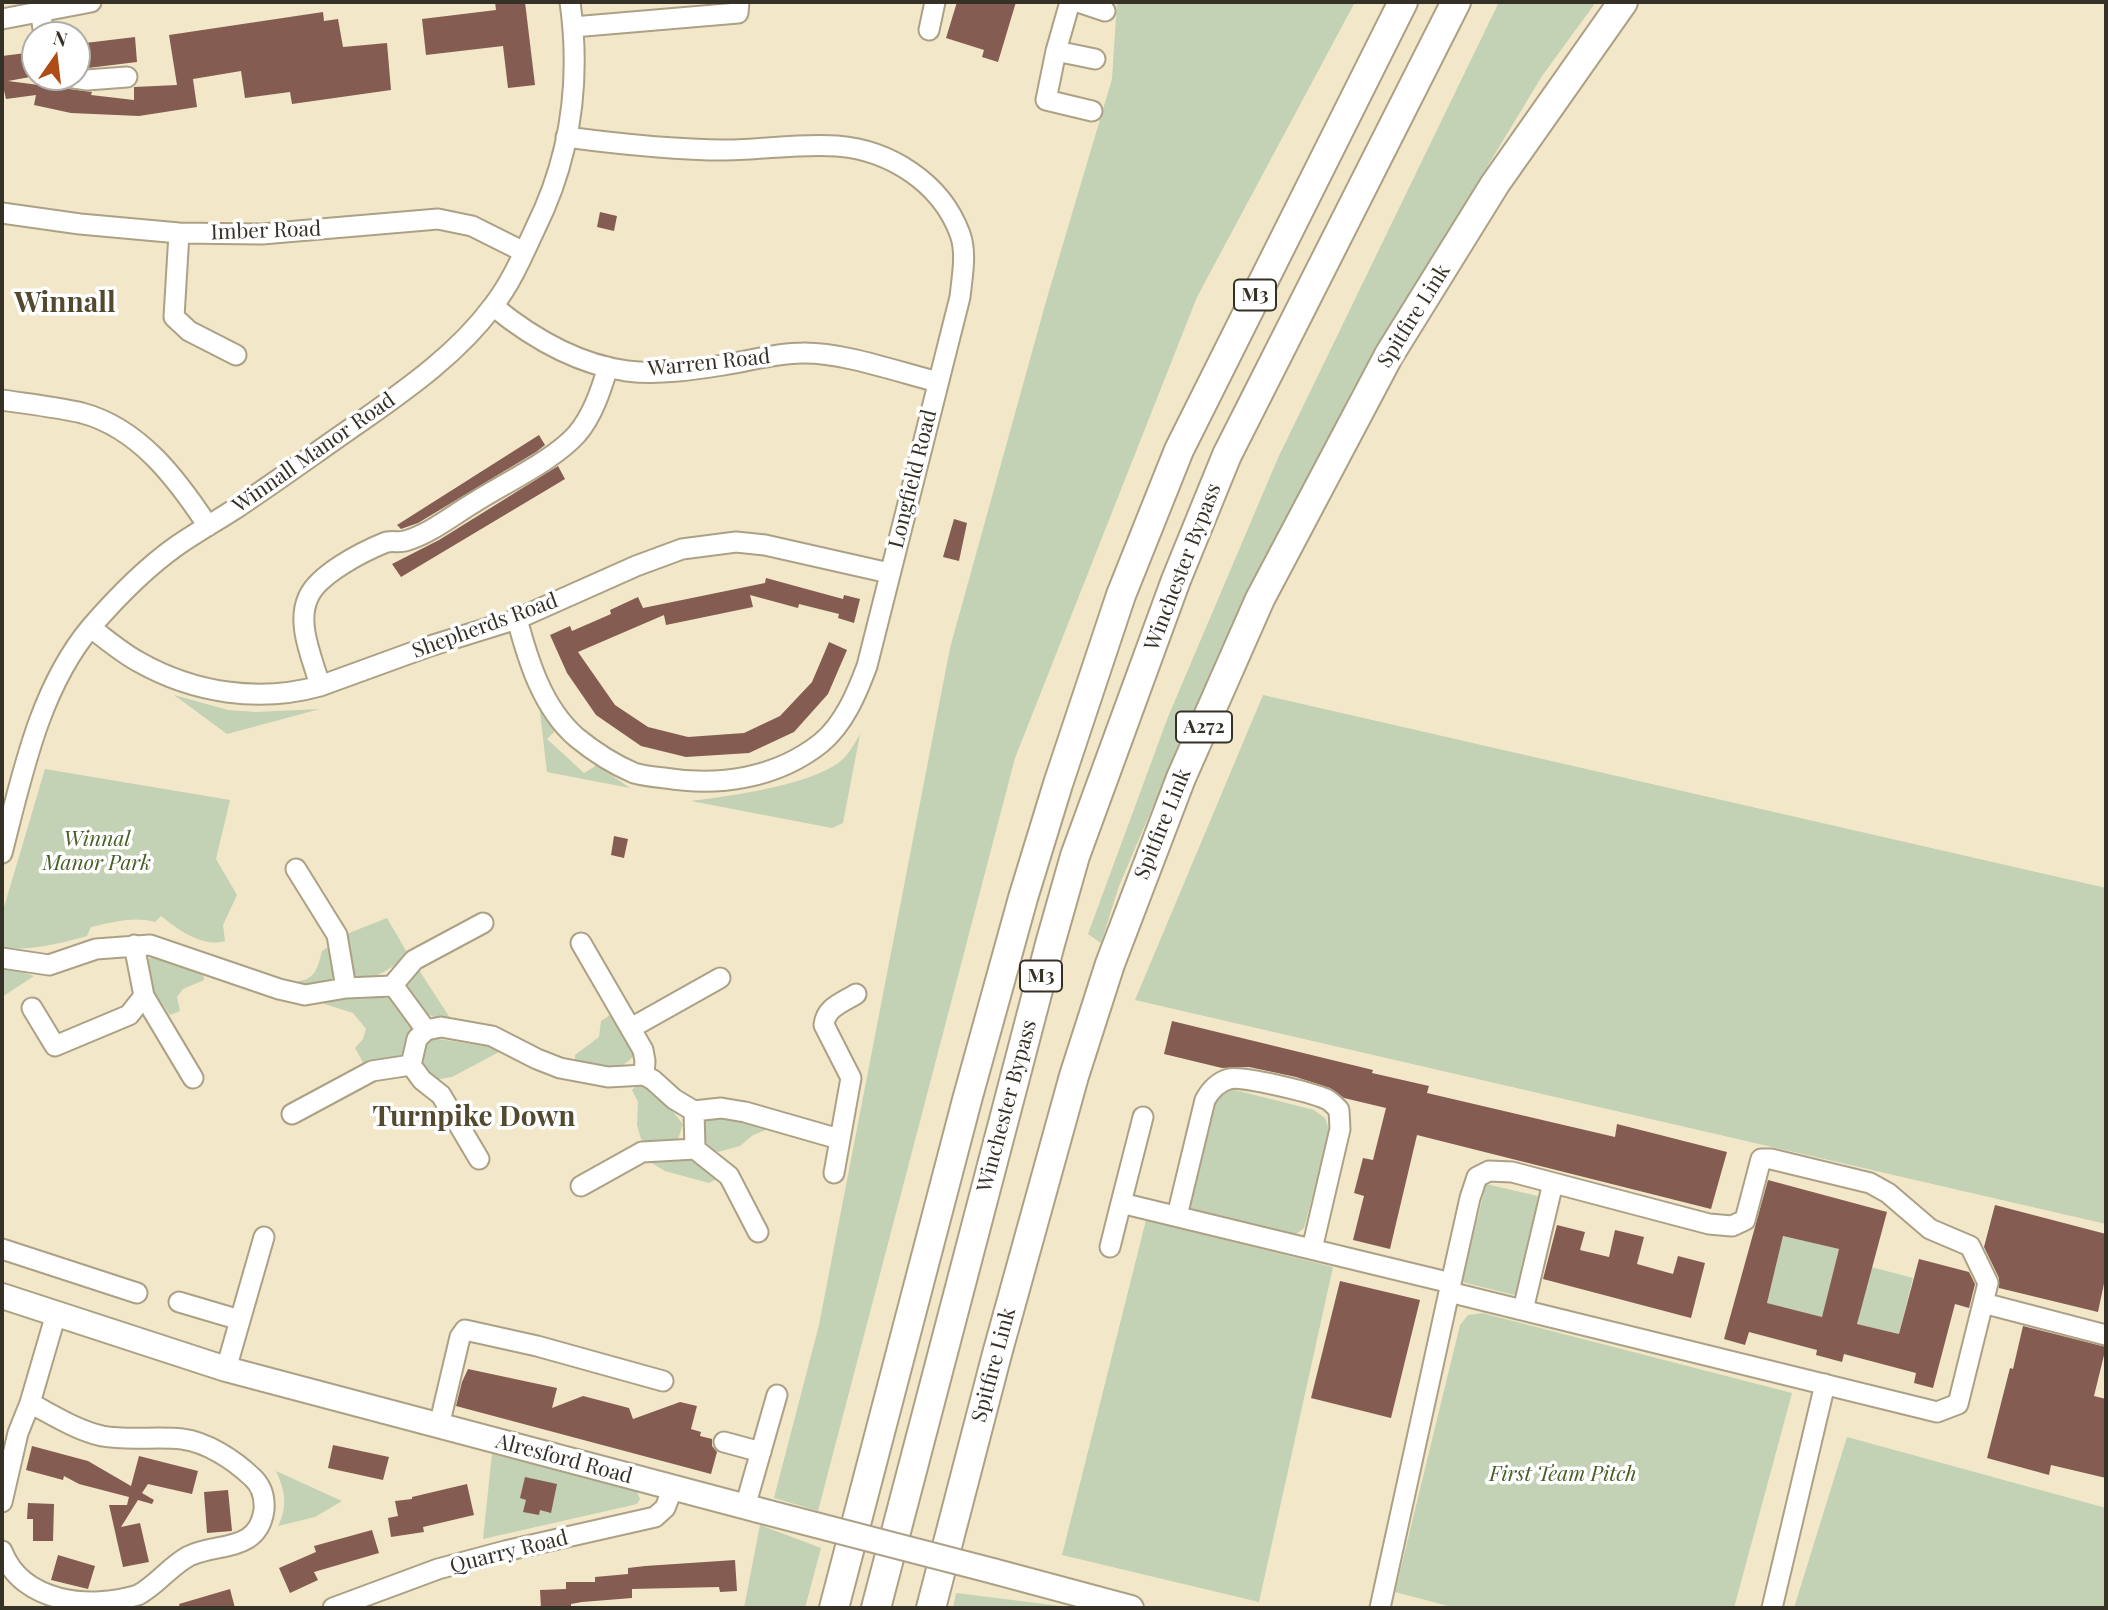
<!DOCTYPE html>
<style>
body{margin:0}
#map{position:relative;width:2108px;height:1610px;overflow:hidden;background:#f2e7c9;font-family:"Playfair Display",serif}
canvas{display:block}
.frame{position:absolute;inset:0;border:4px solid #363126;pointer-events:none}
.north{position:absolute;left:21px;top:21px;width:70px;height:70px;box-sizing:border-box;background:#fff;border:2px solid #afada8;border-radius:50%;rotate:14deg;font-size:19px;font-weight:700;line-height:28px;text-align:center;color:#363126}
.north::after{content:'';display:block;margin:auto;width:24px;height:32px;background:#b04c16;clip-path:polygon(50% 0,100% 100%,50% 72%,0 100%)}
</style>
<div id="map">
<canvas width="2108" height="1610"></canvas>
<div class="frame"></div>
<div class="north">N</div>
</div>
<script>
const g = document.querySelector('canvas').getContext('2d');
g.lineJoin = 'round';
function paint(path, color) {
  g.fillStyle = color;
  g.fill(path, 'evenodd');
}
function strokePath(path, color, width, dash) {
  g.strokeStyle = color;
  g.lineWidth = width;
  g.lineCap = dash ? 'butt' : 'round';
  g.setLineDash(dash || []);
  g.stroke(path);
}
function write(font, color, halo, rows, align = 'center') {
  g.font = font + ' "Playfair Display",serif';
  g.lineWidth = 7;
  g.setLineDash([]);
  g.textBaseline = 'middle';
  g.strokeStyle = halo;
  g.fillStyle = color;
  for (const [text, x, y, turn = 0] of rows) {
    g.save();
    g.translate(x, y);
    g.rotate((+turn || 0) * Math.PI / 180);
    g.textAlign = isNaN(turn) ? turn : align;
    if (halo) g.strokeText(text, 0, 0);
    g.fillText(text, 0, 0);
    g.restore();
  }
}
const green = new Path2D(`
 M 1117,2 L 1355,2 L 1197,297 L 1015,758 L 818,1511 L 774,1498 L 819,1325 L 950,648 L 1047,298 L 1112,79 Z
 M 1499,2 L 1596,2 L 1542,76 L 1354,387 L 1177,750 L 1119,886 L 1101,943 L 1088,934 L 1168,717 L 1278,458 Z
 M 174,695 L 228,710 L 256,712 L 320,709 L 227,734 Z
 M 1263,695 L 2106,888 L 2106,1224 L 1135,1000 Z
 M 539,704 L 559,727 L 547,739 L 584,773 L 597,765 L 630,788 L 547,772 Z
 M 860,734 L 843,823 L 832,828 L 691,801 C 728,796 820,785 846,756 C 851,750 856,741 860,734 Z
 M 45,769 L 230,800 L 216,859 L 237,895 L 223,925 L 225,941 C 203,948 177,929 161,916 L 155,922 C 133,916 114,922 91,927 L 87,936 C 61,943 28,952 2,947 L 2,914 Z
 M 387,918 L 409,956 C 391,967 372,984 351,977 L 344,935 Z
 M 333,944 L 335,973 L 330,982 L 315,986 L 296,984 L 298,981 C 316,980 318,966 322,951 Z
 M 155,956 L 203,968 L 204,980 L 183,989 L 177,997 L 180,1011 L 170,1015 C 159,998 142,980 148,959 Z
 M 2,966 L 34,976 L 2,997 Z
 M 417,967 L 452,1021 C 423,1017 406,1005 408,974 Z
 M 386,990 L 414,1029 L 402,1063 L 389,1065 L 364,1064 L 355,1048 L 363,1039 L 366,1029 L 353,1013 L 309,999 Z
 M 613,1013 L 635,1054 C 618,1076 599,1067 575,1064 L 575,1055 L 599,1037 L 601,1021 Z
 M 432,1038 L 497,1048 L 499,1052 L 452,1077 L 433,1080 L 424,1072 C 422,1058 423,1050 432,1038 Z
 M 640,1082 L 670,1108 L 683,1124 L 677,1142 L 649,1144 L 641,1139 L 637,1125 L 638,1102 L 632,1090 Z
 M 1227,1088 L 1314,1110 L 1325,1118 L 1330,1132 L 1304,1228 L 1291,1238 L 1190,1212 L 1185,1193 L 1206,1102 Z
 M 722,1112 L 771,1128 L 753,1135 L 740,1146 L 718,1152 C 701,1143 701,1133 706,1116 Z
 M 678,1156 L 705,1162 L 723,1176 L 709,1183 L 665,1171 L 645,1159 Z
 M 1486,1184 L 1542,1197 L 1518,1296 L 1462,1282 Z
 M 1146,1220 L 1333,1267 L 1259,1602 L 1062,1555 Z
 M 1783,1236 L 1839,1249 L 1822,1317 L 1767,1303 Z
 M 1871,1267 L 1913,1278 L 1899,1334 L 1857,1324 Z
 M 1482,1313 L 1792,1393 L 1734,1608 L 1456,1608 L 1395,1592 L 1460,1325 L 1468,1315 Z
 M 1847,1437 L 2106,1508 L 2106,1608 L 1794,1608 Z
 M 492,1454 L 633,1490 L 637,1492 L 640,1499 L 637,1504 L 483,1539 Z
 M 276,1471 L 342,1501 L 315,1517 L 278,1526 C 288,1507 285,1490 276,1471 Z
 M 760,1525 L 821,1548 L 805,1608 L 744,1608 Z
 M 956,1593 L 1068,1607 L 1071,1608 L 953,1608 Z`);
const building = new Path2D(`
 M 495,2 L 525,2 L 535,85 L 508,88 L 503,46 L 426,55 L 422,19 L 496,10 Z
 M 957,2 L 1016,2 L 998,62 L 982,57 L 984,50 L 946,38 Z
 M 323,12 L 324,21 L 338,19 L 343,47 L 387,43 L 391,90 L 292,104 L 290,92 L 245,98 L 241,71 L 193,79 L 197,107 L 139,116 L 71,113 L 34,105 L 36,95 L 6,99 L 2,82 L 2,56 L 26,53 L 30,77 L 8,81 L 92,92 L 91,95 L 134,100 L 134,87 L 177,85 L 169,35 Z
 M 135,37 L 137,62 L 88,68 L 77,66 L 77,44 Z
 M 600,212 L 617,216 L 614,231 L 597,227 Z
 M 539,435 L 545,445 L 536,452 L 418,523 L 401,529 L 397,525 Z
 M 558,466 L 565,479 L 401,577 L 392,564 L 439,540 Z
 M 954,519 L 967,523 L 959,561 L 943,557 Z
 M 766,578 L 843,599 L 844,595 L 860,599 L 854,623 L 838,618 L 839,614 L 799,604 L 798,608 L 750,595 L 753,607 L 666,625 L 664,615 L 578,652 L 615,705 L 648,727 L 688,737 L 744,733 L 780,716 L 812,682 L 829,642 L 847,650 L 828,694 L 794,732 L 749,753 L 686,757 L 641,746 L 596,715 L 567,673 L 550,635 L 570,626 L 572,631 L 611,614 L 610,610 L 638,597 L 643,608 L 765,583 Z
 M 614,836 L 628,839 L 624,858 L 611,855 Z
 M 1172,1021 L 1373,1070 L 1372,1073 L 1429,1086 L 1427,1093 L 1615,1137 L 1617,1124 L 1727,1152 L 1711,1209 L 1417,1135 L 1390,1249 L 1353,1240 L 1364,1196 L 1354,1193 L 1363,1158 L 1373,1160 L 1386,1108 L 1344,1098 L 1330,1088 L 1296,1077 L 1249,1067 L 1222,1068 L 1164,1054 Z
 M 1768,1180 L 1887,1212 L 1857,1324 L 1899,1334 L 1919,1259 L 1969,1272 L 1975,1284 L 1969,1308 L 1955,1304 L 1933,1388 L 1914,1383 L 1916,1373 L 1844,1354 L 1842,1362 L 1816,1355 L 1817,1350 L 1749,1332 L 1745,1345 L 1724,1339 ZM 1783,1236 L 1839,1249 L 1822,1317 L 1767,1303 Z
 M 1995,1205 L 2106,1234 L 2106,1274 L 2098,1312 L 1999,1288 L 1999,1278 L 1984,1247 Z
 M 1557,1225 L 1585,1232 L 1580,1250 L 1609,1257 L 1615,1230 L 1644,1237 L 1637,1264 L 1673,1274 L 1678,1256 L 1705,1263 L 1691,1318 L 1543,1279 Z
 M 1340,1281 L 1420,1300 L 1391,1418 L 1311,1398 Z
 M 2023,1326 L 2106,1347 L 2094,1396 L 2106,1399 L 2106,1478 L 2051,1465 L 2049,1475 L 1987,1458 L 2010,1368 L 2013,1369 Z
 M 468,1369 L 557,1388 L 552,1408 L 583,1396 L 629,1408 L 633,1419 L 680,1402 L 697,1406 L 691,1429 L 701,1432 L 700,1436 L 712,1439 L 712,1446 L 717,1452 L 711,1474 L 456,1406 L 462,1382 Z
 M 333,1445 L 389,1457 L 383,1480 L 328,1468 Z
 M 32,1446 L 88,1461 L 131,1486 L 139,1456 L 198,1471 L 192,1494 L 148,1484 L 142,1493 L 154,1500 L 152,1504 L 138,1500 L 121,1527 L 140,1523 L 149,1562 L 123,1567 L 109,1505 L 127,1505 L 129,1497 L 79,1484 L 64,1476 L 63,1480 L 26,1470 Z
 M 525,1477 L 557,1484 L 551,1513 L 540,1510 L 539,1515 L 523,1512 L 526,1500 L 520,1498 Z
 M 467,1484 L 474,1515 L 423,1527 L 424,1532 L 391,1537 L 388,1518 L 398,1516 L 395,1501 L 412,1499 L 412,1497 Z
 M 228,1490 L 232,1531 L 207,1533 L 204,1492 Z
 M 28,1503 L 54,1504 L 53,1541 L 33,1541 L 33,1519 L 27,1519 Z
 M 372,1530 L 379,1553 L 314,1572 L 318,1580 L 290,1593 L 279,1568 L 316,1552 L 314,1546 Z
 M 58,1555 L 95,1566 L 88,1589 L 51,1580 Z
 M 735,1560 L 737,1591 L 720,1592 L 719,1587 L 632,1589 L 632,1598 L 582,1602 L 571,1604 L 571,1608 L 541,1608 L 540,1590 L 566,1589 L 566,1582 L 595,1582 L 595,1577 L 628,1574 L 628,1568 L 645,1566 Z
 M 230,1589 L 235,1608 L 180,1608 L 179,1604 Z`);
const minor = new Path2D(`
 M 1070,2 L 1056,51 L 1046,100 L 1092,111
 M 1078,2 L 1105,11
 M 39,3 L 44,35
 M 2,19 L 91,2
 M 573,27 L 738,13 L 739,2
 M 929,30 L 935,2
 M 1056,51 L 1095,59
 M 68,77 L 87,80 L 127,77
 M 2,213 L 80,224 L 179,233 L 262,234 L 438,219 L 472,226 L 524,252
 M 179,233 L 174,317 L 189,331 L 236,355
 M 493,306 C 532,338 576,364 627,371 C 658,375 692,370 723,365 C 749,361 776,353 802,353 C 842,352 898,372 938,382
 M 2,400 C 28,404 56,407 82,413 C 139,428 177,479 208,526
 M 517,619 C 528,660 542,707 576,737 C 593,751 613,764 634,773 C 644,776 655,777 665,778 C 719,787 777,778 821,743 C 844,724 857,693 867,666 L 960,297 C 962,277 967,253 960,234 C 941,182 889,150 837,146 C 800,143 762,150 725,150 C 671,150 619,144 566,137
 M 91,628 C 106,639 122,653 139,662 C 194,693 259,703 320,686 L 430,646 L 517,619 L 636,566 L 682,549 L 736,542 L 765,545 L 889,573
 M 320,686 C 313,659 296,625 308,598 C 317,575 362,552 384,543 C 391,540 398,543 405,541 C 430,534 453,515 475,502 C 505,483 554,460 577,434 C 593,415 601,390 608,367
 M 2,853 C 22,776 39,689 91,627 C 117,597 145,568 178,545 C 197,532 218,520 238,507 C 280,479 321,449 363,420 C 410,387 459,352 493,306 C 511,283 523,255 535,229 C 571,157 581,81 570,2
 M 296,869 L 337,935 L 346,988
 M 581,943 L 643,1050 L 645,1061 L 644,1075
 M 134,945 L 144,996 L 193,1078
 M 2,958 L 49,965 L 96,949 L 150,945 L 279,989 L 305,995 L 346,988 L 392,986 L 396,989 L 426,1030 L 441,1027 L 492,1036 L 537,1059 L 560,1068 L 608,1077 L 644,1075 L 653,1080 L 674,1099 L 694,1111 L 721,1108 L 745,1112 L 839,1139
 M 392,986 L 414,960 L 483,923
 M 32,1008 L 55,1046 L 129,1015 L 144,996
 M 631,1028 L 720,978
 M 426,1030 L 417,1039 L 411,1065 L 422,1080 L 441,1095 L 479,1159
 M 694,1111 L 695,1149 L 729,1176 L 758,1232
 M 292,1114 L 372,1071 L 411,1065
 M 1143,1117 L 1121,1203 L 1451,1283
 M 834,1173 L 851,1078 L 824,1025 C 826,1007 842,1003 856,994
 M 581,1186 L 642,1152 L 695,1149
 M 1177,1216 L 1205,1100 C 1210,1091 1218,1082 1229,1079 C 1241,1075 1313,1093 1326,1099 C 1331,1101 1335,1106 1339,1110 L 1340,1129 L 1312,1249
 M 1110,1247 L 1121,1203
 M 2,1249 L 137,1293
 M 179,1302 L 240,1320
 M 1983,1303 L 2106,1335
 M 1523,1310 L 1553,1183
 M 226,1369 L 264,1237
 M 30,1403 L 56,1314
 M 439,1426 L 460,1337 L 465,1330 L 537,1346 L 663,1381
 M 724,1442 L 761,1452
 M 2,1502 L 18,1433 L 30,1403 C 53,1415 76,1430 102,1436 C 129,1441 156,1436 182,1439 C 207,1442 234,1460 252,1477 C 262,1486 265,1497 264,1510 C 258,1553 218,1542 189,1556 C 170,1566 157,1585 138,1595 C 90,1610 22,1603 2,1551
 M 745,1507 L 777,1395
 M 333,1608 L 438,1569 L 505,1551 L 655,1517 L 665,1508 L 673,1488
 M 1380,1608 L 1451,1283 L 1470,1198 L 1477,1177 L 1489,1171 L 1512,1172 L 1709,1224 L 1732,1226 L 1745,1220 L 1761,1159 L 1771,1159 L 1870,1183 L 1888,1193 L 1930,1229 L 1970,1246 L 1988,1283 L 1958,1404 L 1937,1412 L 1449,1292
 M 1772,1608 L 1825,1384`);
const major = new Path2D(`
 M 2,1296 L 226,1369 L 758,1510
 M 993,1571 L 1131,1608`);
const highway = new Path2D(`
 M 834,1608 L 967,1100 L 1023,898 L 1058,784 L 1121,595 L 1179,450 L 1403,2
 M 876,1608 L 1050,944 L 1075,856 L 1176,580 L 1227,455 L 1456,2
 M 931,1608 L 997,1354 L 1074,1076 L 1110,964 L 1181,778 L 1260,599 L 1389,355 L 1495,184 L 1623,2`);
const majorBridge = new Path2D(`
 M 758,1510 L 993,1571`);
const shields = [
 [1255,295,42],
 [1204,727,56],
 [1041,976,42]
];
const shieldNames = [
 ["M3",1255,295],
 ["A272",1204,727],
 ["M3",1041,976]
];
const streetNames = [
 ["Imber Road",266,231,-2],
 ["Spitfire Link",1414,316,-58],
 ["Warren Road",709,363,-6],
 ["Winnall Manor Road",314,453,-35],
 ["Longfield Road",913,479,-76],
 ["Winchester Bypass",1183,567,-69],
 ["Shepherds Road",485,626,-20],
 ["Spitfire Link",1163,824,-68],
 ["Winchester Bypass",1007,1106,-75],
 ["Spitfire Link",994,1365,-75],
 ["Alresford Road",564,1459,15],
 ["Quarry Road",509,1552,-14]
];
const parkNames = [
 ["Winnal",97,839],
 ["Manor Park",97,863],
 ["First Team Pitch",1563,1474]
];
const districtNames = [
 ["Winnall",65,303],
 ["Turnpike Down",474,1117]
];
paint(green, '#c3d1b5');
paint(building, '#855c52');
strokePath(minor, '#aca185', 23);
strokePath(major, '#aca185', 28);
strokePath(highway, '#aca185', 32);
strokePath(minor, '#fff', 19);
strokePath(major, '#fff', 24);
strokePath(highway, '#fff', 28);
strokePath(majorBridge, '#aca185', 28, []);
strokePath(majorBridge, '#fff', 24);
for (const [x, y, w] of shields) {
  const box = new Path2D();
  box.roundRect(x - w / 2, y - 15.5, w, 31, 5);
  g.fillStyle = '#fff';
  g.fill(box);
  strokePath(box, '#363126', 2);
}
write('bold 19px', '#363126', null, shieldNames);
write('21px', '#363126', '#fff', streetNames);
write('italic 21px', '#475e25', '#fff', parkNames);
write('bold 28px', '#52492f', '#fff', districtNames);
</script>
